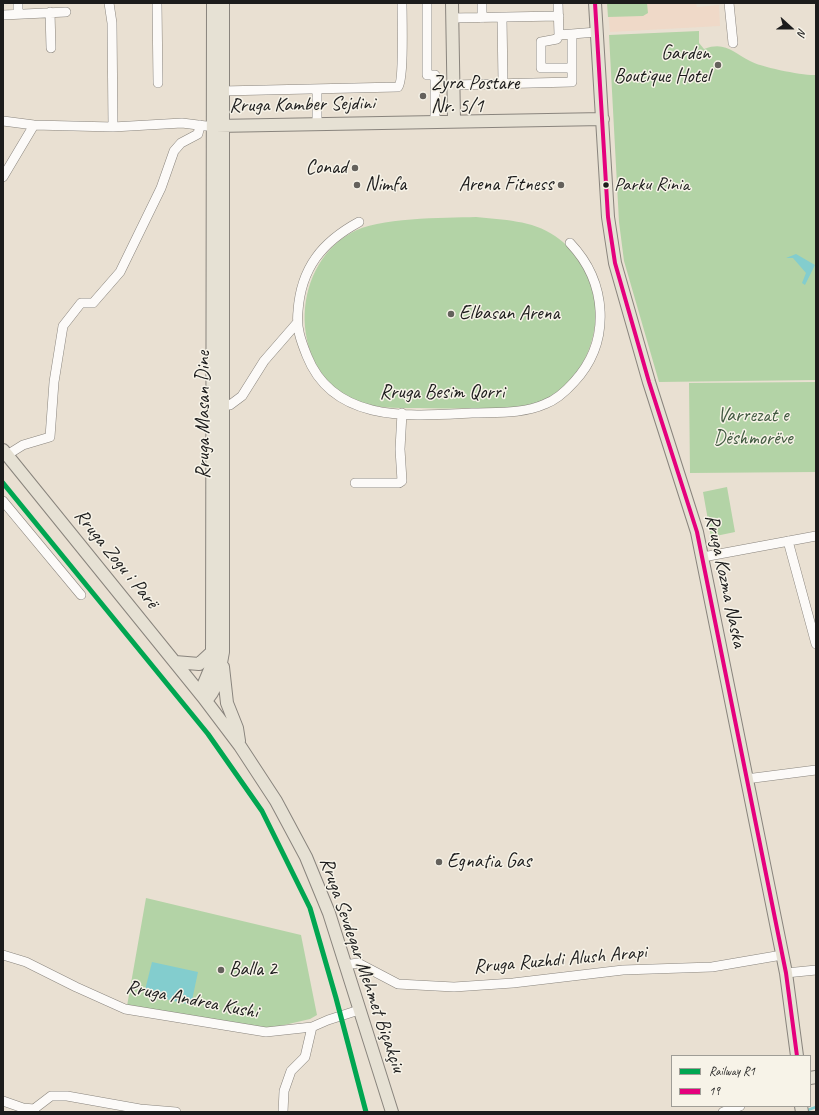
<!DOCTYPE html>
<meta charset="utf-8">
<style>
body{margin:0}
#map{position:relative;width:819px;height:1115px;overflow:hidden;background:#e9e0d2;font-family:Caveat,sans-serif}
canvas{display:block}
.frame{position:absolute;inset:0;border:4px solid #1c1c1c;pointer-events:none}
.legend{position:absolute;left:671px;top:1055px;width:140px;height:52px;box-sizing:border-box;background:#f7f3e8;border:1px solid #9f9d96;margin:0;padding:5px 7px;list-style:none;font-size:12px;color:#1c1c1c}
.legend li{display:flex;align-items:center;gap:8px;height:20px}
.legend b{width:20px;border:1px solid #9f9d96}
.north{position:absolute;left:771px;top:8px;width:40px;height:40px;-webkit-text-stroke:3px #f7f3e8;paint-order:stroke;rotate:111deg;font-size:11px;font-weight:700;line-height:16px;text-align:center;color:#1c1c1c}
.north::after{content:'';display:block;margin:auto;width:14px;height:18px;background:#1c1c1c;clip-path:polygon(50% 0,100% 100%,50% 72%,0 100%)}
</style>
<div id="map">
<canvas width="819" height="1115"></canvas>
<div class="frame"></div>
<ul class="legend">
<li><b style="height:5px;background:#00a651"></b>Railway R1</li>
<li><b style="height:5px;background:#e5007d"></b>19</li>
</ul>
<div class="north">N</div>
</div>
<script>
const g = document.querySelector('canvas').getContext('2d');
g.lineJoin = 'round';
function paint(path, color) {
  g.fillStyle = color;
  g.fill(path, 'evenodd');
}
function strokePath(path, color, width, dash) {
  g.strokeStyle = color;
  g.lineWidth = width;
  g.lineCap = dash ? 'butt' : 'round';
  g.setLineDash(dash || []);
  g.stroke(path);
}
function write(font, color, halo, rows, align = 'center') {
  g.font = font + ' Caveat,sans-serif';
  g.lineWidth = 3;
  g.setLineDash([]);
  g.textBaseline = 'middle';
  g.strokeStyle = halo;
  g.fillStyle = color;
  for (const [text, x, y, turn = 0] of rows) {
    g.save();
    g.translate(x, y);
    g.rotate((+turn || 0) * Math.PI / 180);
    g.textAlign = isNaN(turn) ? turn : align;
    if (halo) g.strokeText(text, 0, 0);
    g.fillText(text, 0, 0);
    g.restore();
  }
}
const built = new Path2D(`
 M 607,3 L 696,3 L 697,7 L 719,5 L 720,26 L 610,32 Z`);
const green = new Path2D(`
 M 607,3 L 647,3 L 648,13 L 643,16 L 608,17 Z
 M 699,31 L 699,43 L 704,49 C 726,41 733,53 750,61 C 760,67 804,76 816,75 L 816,380 L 659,382 L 624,261 L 619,222 L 609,35 Z
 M 476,217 C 503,220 532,220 555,236 C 600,266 607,324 580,368 C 573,379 563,391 551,397 C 537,404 524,406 510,408 C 479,408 449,409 419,408 C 399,408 378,409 359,402 C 288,375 288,268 351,233 C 377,217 444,218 476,217 Z
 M 816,382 L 816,472 L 690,473 L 689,383 Z
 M 727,487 L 735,532 L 711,537 L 703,492 Z
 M 146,898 L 301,935 L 317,1015 L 310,1019 L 267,1029 L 127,1006 Z`);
const water = new Path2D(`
 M 796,254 L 815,265 L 805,285 L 802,283 L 806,273 L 793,258 L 786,258 Z
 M 152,962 L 198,972 L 191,1005 L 144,994 Z`);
const stream = new Path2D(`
 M 805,1111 L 816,1107`);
const minor = new Path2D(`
 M 18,3 L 18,13
 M 109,3 L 112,23 L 113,127
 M 157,3 L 158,83
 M 427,3 L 427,75 L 435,75 L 435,116
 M 482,3 L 482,18
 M 558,3 L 559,35 L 597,32
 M 729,3 L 733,43
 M 50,12 L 51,48
 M 3,15 L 66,12
 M 452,18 L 559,16
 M 502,18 L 503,82
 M 559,35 L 557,39 L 541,42 L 541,68 L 572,68
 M 454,85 L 572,82 L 572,34
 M 317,89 L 317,123
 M 222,91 L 398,87 C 404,82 402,15 402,3
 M 3,121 L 34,125 L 113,127 L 182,123 L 206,126
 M 3,177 L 34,125
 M 359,222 C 322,242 301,268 298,311 C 296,328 301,341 307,356 C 334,424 412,416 472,413 C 496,412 523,414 545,404 C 556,400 566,391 574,382 C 612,341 607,282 570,243
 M 223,405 L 230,405 L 242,396 L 264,361 L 297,323
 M 7,455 L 23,445 L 50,437 L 54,382 L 63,326 L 81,303 L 93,303 L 120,272 L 161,188 L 174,151 L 181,143 L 198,134 L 200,125
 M 355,483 L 399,483 L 402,481 L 400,449 L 402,413
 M 3,501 L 81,595
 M 788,541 L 816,644
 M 703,557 L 816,536
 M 746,779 L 816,770
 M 3,955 L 26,962 L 76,987 L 125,1009 L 266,1032 L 312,1027
 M 345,965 L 358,963 L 398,984 L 454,987 L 513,983 L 623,970 L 712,967 L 782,955
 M 786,973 L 816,970
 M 3,1101 L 23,1108 L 34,1109 L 51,1096 L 67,1096 L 140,1109 L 176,1112
 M 283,1112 L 284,1091 L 291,1071 L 305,1057 L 312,1027 L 328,1020 L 359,1010
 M 723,1112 L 740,1106`);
const major = new Path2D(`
 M 452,3 L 454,120
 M 595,3 L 608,217 L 615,263 L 649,382 L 697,532 L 786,973 L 797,1056
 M 216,126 L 603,119
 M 3,450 L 203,697 L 240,746 L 276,801 L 306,857 L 329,913 L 392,1112
 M 175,662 L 199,664 L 212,652
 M 223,667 L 227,703 L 237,728 L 239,741
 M 200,693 L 211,667 L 212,660 L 213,3
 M 206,700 C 218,690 220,667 223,652 L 223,3
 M 810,1078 L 816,1077
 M 801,1106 L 802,1112`);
const bus1 = new Path2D(`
 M 595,3 L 608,217 L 615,263 L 649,382 L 697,532 L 786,973 L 797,1056`);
const rail1 = new Path2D(`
 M 3,483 L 208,734 L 262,811 L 310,908 L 336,998 L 366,1112`);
const markers = [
 [718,65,4,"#64615c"],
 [423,96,4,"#64615c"],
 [355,168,4,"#64615c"],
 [357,185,4,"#64615c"],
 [561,185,4,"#64615c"],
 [606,185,3.5,"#1c1c1c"],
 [451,314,4,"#64615c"],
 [439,862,4,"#64615c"],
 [221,970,4,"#64615c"]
];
const busNames = [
 ["Parku Rinia",614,185]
];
const poiNames = [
 ["Garden",710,54,"right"],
 ["Boutique Hotel",710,77,"right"],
 ["Zyra Postare",431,84],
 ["Nr. 5/1",431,107],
 ["Conad",347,168,"right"],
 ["Nimfa",365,185],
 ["Arena Fitness",553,185,"right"],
 ["Elbasan Arena",459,314],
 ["Egnatia Gas",447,862],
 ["Balla 2",229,970]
];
const streetNames = [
 ["Rruga Kamber Sejdini",302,105,-1],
 ["Rruga Besim Qorri",442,393],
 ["Rruga Masan Dine",204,415,-90],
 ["Rruga Zogu i Parë",116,559,51],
 ["Rruga Kozma Naska",725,581,78],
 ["Rruga Ruzhdi Alush Arapi",560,960,-5],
 ["Rruga Sevdeqar Mehmet Biçakçiu",362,965,71],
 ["Rruga Andrea Kushi",192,1000,11]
];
const parkNames = [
 ["Varrezat e",753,416],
 ["Dëshmorëve",753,439]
];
paint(built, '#efd9c8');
paint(green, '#b3d3a6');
paint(water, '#83cdce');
strokePath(stream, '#83cdce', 2.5);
strokePath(minor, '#89847d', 10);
strokePath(major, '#89847d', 14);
strokePath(minor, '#fcfaf8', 9);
strokePath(major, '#e6e1d4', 12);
strokePath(bus1, '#e5007d', 4);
strokePath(rail1, '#00a651', 5);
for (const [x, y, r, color] of markers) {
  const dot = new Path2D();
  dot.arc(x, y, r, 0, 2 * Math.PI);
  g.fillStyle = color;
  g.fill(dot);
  strokePath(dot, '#f7f3e8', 1.5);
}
write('19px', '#1c1c1c', '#f7f3e8', busNames, 'left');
write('20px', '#1c1c1c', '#f7f3e8', poiNames, 'left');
write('20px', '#1c1c1c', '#f7f3e8', streetNames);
write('20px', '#415940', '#f7f3e8', parkNames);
</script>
